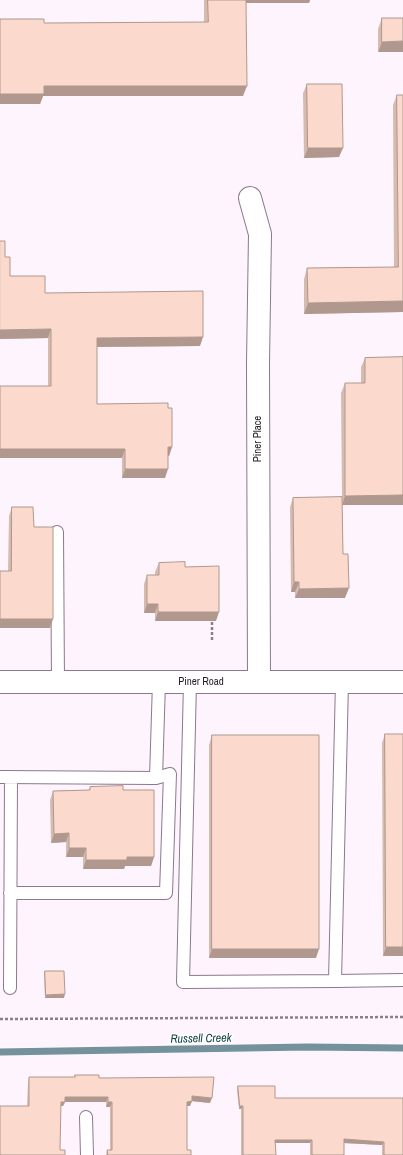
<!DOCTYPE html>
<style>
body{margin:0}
canvas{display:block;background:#fdf4fe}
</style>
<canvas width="403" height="1155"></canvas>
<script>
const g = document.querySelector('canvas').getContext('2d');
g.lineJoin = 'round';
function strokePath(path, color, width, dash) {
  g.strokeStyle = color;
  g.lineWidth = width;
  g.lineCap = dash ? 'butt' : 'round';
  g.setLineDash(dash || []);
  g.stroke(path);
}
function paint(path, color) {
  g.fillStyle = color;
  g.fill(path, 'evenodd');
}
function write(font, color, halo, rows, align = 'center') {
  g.font = font + ' "Archivo Narrow",sans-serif';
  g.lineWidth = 3;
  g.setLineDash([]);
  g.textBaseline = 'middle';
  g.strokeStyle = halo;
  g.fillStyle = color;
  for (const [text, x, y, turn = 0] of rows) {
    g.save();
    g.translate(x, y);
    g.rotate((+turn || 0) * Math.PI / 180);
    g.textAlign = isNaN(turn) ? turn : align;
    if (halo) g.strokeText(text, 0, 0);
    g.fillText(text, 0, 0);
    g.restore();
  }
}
const stream = new Path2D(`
 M 0,1052 L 307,1047 L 403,1048`);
const path = new Path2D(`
 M 212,640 L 212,621
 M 0,1019 L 403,1017`);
const lane = new Path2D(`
 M 57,532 L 58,683
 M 190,682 L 183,982 L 335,981 L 342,682
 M 0,777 L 156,778 L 159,682
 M 10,893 L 166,893 L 170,774 L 156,778
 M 335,981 L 403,980
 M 10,988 L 11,777
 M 86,1117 L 87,1155`);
const street = new Path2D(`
 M 250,198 L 260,234 L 258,363 L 259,681`);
const secondary = new Path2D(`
 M 0,682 L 403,682`);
const wall = new Path2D(`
 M 204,0 L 310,0 L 309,3 L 246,3 L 243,96 L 43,96 L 40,104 L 0,104 L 44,23 L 204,22 Z
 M 382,18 L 403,18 L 378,52 L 378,29 Z
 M 307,84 L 339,157 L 304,158 L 303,93 Z
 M 397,95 L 403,312 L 304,314 L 304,279 L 307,268 L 394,267 L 393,105 Z
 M 0,241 L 10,276 L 45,293 L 200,346 L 97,347 L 97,404 L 168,408 L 172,447 L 169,456 L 168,456 L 165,478 L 122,478 L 122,458 L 48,386 L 48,338 L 0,339 Z
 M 403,357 L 403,505 L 342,505 L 343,554 L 345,598 L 295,598 L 295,592 L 291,592 L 290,507 L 293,498 L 342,497 L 341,393 L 345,383 L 361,383 L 361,367 L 365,358 Z
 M 12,507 L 34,527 L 50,628 L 8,571 L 9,516 Z
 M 159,563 L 185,567 L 216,621 L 155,621 L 155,613 L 144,613 L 144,584 L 147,575 L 155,575 L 155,572 Z
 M 385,734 L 403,734 L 403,956 L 383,956 L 382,743 Z
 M 212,735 L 316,958 L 209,958 L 209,745 Z
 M 90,787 L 123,790 L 154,857 L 151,866 L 125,866 L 124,869 L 83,869 L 83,857 L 66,857 L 66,842 L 51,843 L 50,800 L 53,791 L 89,790 Z
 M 45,971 L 64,998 L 45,998 L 44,975 Z
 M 75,1075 L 99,1078 L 210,1103 L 192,1101 L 190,1106 L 187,1106 L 187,1150 L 191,1155 L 106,1155 L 107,1150 L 110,1150 L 110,1107 L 106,1107 L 106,1102 L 65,1102 L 63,1106 L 61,1106 L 0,1155 L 27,1106 L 28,1082 L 29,1077 L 74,1077 Z
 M 238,1086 L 275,1098 L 403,1098 L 403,1155 L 382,1155 L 382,1145 L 344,1143 L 344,1155 L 310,1155 L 310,1143 L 275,1143 L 276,1155 L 241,1155 L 241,1109 L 239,1109 L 237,1090 Z`);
const shadedWall = new Path2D(`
 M 244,0 L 310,0 L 309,3 L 243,3 Z
 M 403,41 L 403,52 L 378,52 L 382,42 Z
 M 44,86 L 247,86 L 243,96 L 43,96 L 40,104 L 0,104 L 0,94 Z
 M 308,148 L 343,148 L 339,157 L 304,158 Z
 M 403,301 L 403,312 L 304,314 L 308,303 Z
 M 51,329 L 48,338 L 0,339 L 0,330 Z
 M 203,337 L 200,346 L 94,347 L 97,338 Z
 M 168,447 L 172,447 L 169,456 L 164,456 Z
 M 0,449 L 125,449 L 122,458 L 0,458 Z
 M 125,469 L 168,469 L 165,478 L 122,478 Z
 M 403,495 L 403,505 L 342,505 L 345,496 Z
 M 294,582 L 299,582 L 295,592 L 291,592 Z
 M 349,588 L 345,598 L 295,598 L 299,589 Z
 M 147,604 L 158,604 L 155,613 L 144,613 Z
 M 158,612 L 219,612 L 216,621 L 155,621 Z
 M 0,619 L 53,619 L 50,628 L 0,628 Z
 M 69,833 L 66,842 L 51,843 L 54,834 Z
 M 69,848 L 86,848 L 83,857 L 66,857 Z
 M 127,857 L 154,857 L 151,866 L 125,866 L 124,869 L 83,869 L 86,860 Z
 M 386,947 L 403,947 L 403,956 L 383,956 Z
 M 212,949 L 319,949 L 316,958 L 209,958 Z
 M 65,994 L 64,998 L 45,998 L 46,995 Z
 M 192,1096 L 212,1098 L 210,1103 L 190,1101 Z
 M 65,1097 L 108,1097 L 106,1102 L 65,1102 L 63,1106 L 59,1106 L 61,1102 Z
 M 192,1101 L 190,1106 L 185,1106 L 187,1102 Z
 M 108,1102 L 112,1102 L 110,1107 L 106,1107 Z
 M 240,1106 L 243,1106 L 241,1109 L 239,1109 Z
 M 344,1139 L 384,1142 L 382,1145 L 343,1143 Z
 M 275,1140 L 312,1140 L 310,1143 L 274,1143 Z`);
const building = new Path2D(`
 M 208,0 L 246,0 L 247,86 L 44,86 L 44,94 L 0,94 L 0,19 L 44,19 L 44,23 L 208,22 Z
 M 382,18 L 403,18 L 403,41 L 382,42 Z
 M 307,84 L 342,84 L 343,148 L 308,148 Z
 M 397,95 L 403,95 L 403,301 L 308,303 L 307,268 L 398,267 Z
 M 0,241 L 5,241 L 5,257 L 10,257 L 10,276 L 45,276 L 45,293 L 203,291 L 203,337 L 97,338 L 97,404 L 168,403 L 168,408 L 172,408 L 172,447 L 168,447 L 168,469 L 125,469 L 125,449 L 0,449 L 0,386 L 51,386 L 51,329 L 0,330 Z
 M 403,357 L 403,495 L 345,496 L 345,383 L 365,383 L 365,358 Z
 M 342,497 L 343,554 L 348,554 L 349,588 L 299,589 L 299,582 L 294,582 L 293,498 Z
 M 12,507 L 33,507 L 34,527 L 53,527 L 53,619 L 0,619 L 0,571 L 11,571 Z
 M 185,562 L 185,567 L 219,566 L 219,612 L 158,612 L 158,604 L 147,604 L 147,575 L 159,575 L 159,563 Z
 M 385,734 L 403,734 L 403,947 L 386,947 Z
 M 212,735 L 319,735 L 319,949 L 212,949 Z
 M 123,786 L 123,790 L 154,790 L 154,857 L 127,857 L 127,860 L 86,860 L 86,848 L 69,848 L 69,833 L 54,834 L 53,791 L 90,790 L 90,787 Z
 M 45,971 L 64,971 L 65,994 L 46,995 Z
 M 75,1075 L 99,1075 L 99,1078 L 214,1077 L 212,1098 L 192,1096 L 192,1101 L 187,1102 L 187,1150 L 191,1150 L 191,1155 L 108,1155 L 107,1150 L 112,1150 L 112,1102 L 108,1102 L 108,1097 L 65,1097 L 65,1102 L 61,1102 L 60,1150 L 65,1150 L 65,1155 L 0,1155 L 0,1106 L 29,1106 L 29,1077 L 75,1077 Z
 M 238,1086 L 275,1086 L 275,1098 L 403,1098 L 403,1155 L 384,1155 L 384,1142 L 344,1139 L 344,1155 L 312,1155 L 312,1140 L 275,1140 L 276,1155 L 243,1155 L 243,1106 L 240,1106 Z`);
const streetNames = [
 ["Piner Place",258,439,-90],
 ["Piner Road",201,682]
];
const waterNames = [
 ["Russell Creek",201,1039,-1]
];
strokePath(stream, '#73929b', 7);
strokePath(lane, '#8c788e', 14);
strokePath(street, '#8c788e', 24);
strokePath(secondary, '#8c788e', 24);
strokePath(path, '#888089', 2.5, [3, 2]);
strokePath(lane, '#fff', 12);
strokePath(street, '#fff', 22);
strokePath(secondary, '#fff', 22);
paint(wall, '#d8bbaf');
paint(shadedWall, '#b0988f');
paint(building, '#fbd9cc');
strokePath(building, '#b0988f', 1);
write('11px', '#271f28', '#fff', streetNames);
write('italic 12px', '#0e3d43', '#fff', waterNames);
</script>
